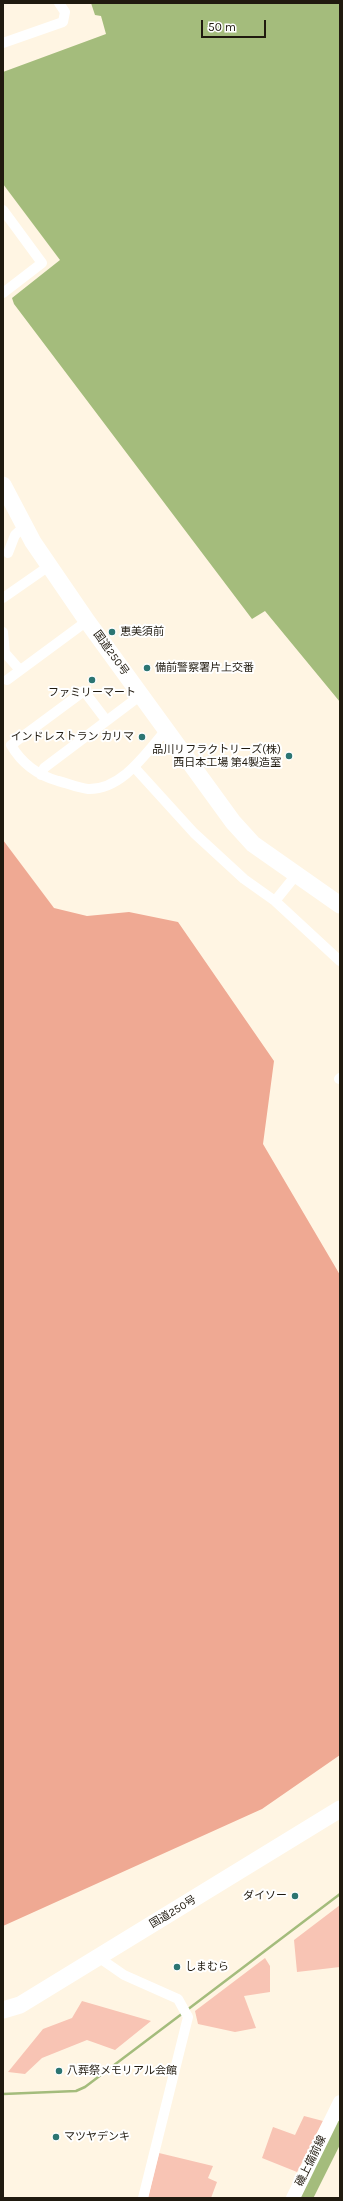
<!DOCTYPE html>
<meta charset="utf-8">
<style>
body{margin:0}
#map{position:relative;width:343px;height:2201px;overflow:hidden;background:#fff5e3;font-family:Karla,sans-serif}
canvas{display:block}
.frame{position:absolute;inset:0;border:4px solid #201a0f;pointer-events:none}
.scale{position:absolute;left:201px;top:20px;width:65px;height:18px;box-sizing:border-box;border:2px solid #201a0f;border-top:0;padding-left:5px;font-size:12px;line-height:14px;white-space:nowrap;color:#201a0f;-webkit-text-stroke:3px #fff;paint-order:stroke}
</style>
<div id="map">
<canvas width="343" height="2201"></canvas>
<div class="frame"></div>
<div class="scale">50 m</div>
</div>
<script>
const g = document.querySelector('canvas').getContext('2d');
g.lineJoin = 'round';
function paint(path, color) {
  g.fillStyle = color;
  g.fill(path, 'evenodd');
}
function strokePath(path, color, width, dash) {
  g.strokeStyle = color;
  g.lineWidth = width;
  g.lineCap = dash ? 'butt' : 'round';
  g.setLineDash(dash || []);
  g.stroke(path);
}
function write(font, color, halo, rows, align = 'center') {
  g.font = font + ' Karla,"Noto Sans JP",sans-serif';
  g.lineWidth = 4;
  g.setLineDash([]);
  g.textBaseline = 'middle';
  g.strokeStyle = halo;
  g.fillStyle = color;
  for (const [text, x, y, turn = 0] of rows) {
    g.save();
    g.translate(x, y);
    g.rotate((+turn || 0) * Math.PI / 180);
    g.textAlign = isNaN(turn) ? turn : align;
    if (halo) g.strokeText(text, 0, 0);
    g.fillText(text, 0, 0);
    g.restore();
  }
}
const green = new Path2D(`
 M 340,1905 L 340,1967 L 297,1972 L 294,1940 Z
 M 265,1958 L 270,1966 L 270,1992 L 244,1996 L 256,2028 L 235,2032 L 198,2024 L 195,2011 Z
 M 82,2001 L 151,2021 L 115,2050 L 87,2040 L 42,2058 L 25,2074 L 8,2072 L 43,2029 L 72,2018 Z
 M 304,2116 L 323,2121 L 297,2172 L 262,2158 L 273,2127 L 295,2135 Z
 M 159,2153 L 213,2166 L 208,2178 L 217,2182 L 211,2198 L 148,2198 Z`);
const forest = new Path2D(`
 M 3,840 L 54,908 L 87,916 L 129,912 L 178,922 L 274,1061 L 263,1144 L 340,1275 L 340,1755 L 262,1809 L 3,1926 Z`);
const water = new Path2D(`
 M 91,3 L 340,3 L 340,702 L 265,611 L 252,619 L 14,304 L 12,298 L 60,260 L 3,184 L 3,72 L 106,34 L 101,16 L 95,15 Z`);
const stream = new Path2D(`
 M 187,2010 L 340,1894
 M 3,2094 L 76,2091 L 85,2087 L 183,2013`);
const river = new Path2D(`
 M 305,2198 L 340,2128`);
const street = new Path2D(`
 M 3,43 L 63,22 L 65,12 L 59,3
 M 3,210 L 42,263 L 3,293
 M 8,553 L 15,535 L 25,526
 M 3,598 L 49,566
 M 3,632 L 5,653 L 20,670
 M 7,680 L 87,621
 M 106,720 L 84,691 L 11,745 C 22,764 37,775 58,781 C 67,783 78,788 88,789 C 122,790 146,753 166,730
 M 134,767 L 194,833 L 244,879 L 275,901 L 340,961
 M 41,775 L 44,768 L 141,695
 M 275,901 L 296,875
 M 339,1079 L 340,1078
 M 98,1957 L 124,1975 L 178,1999 L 188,2017 L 143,2198`);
const secondary = new Path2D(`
 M 293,2198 L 340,2102`);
const highway = new Path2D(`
 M 3,485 L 33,542 L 87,621 L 233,822 L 253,844 L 340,905
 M 3,2010 L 20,2005 L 340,1809`);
const markers = [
 [112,632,4,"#2c7572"],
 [147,668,4,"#2c7572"],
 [92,680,4,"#2c7572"],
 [142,737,4,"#2c7572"],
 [289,756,4,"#2c7572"],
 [295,1896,4,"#2c7572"],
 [177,1967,4,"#2c7572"],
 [59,2071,4,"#2c7572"],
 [56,2137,4,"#2c7572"]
];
const poiNames = [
 ["恵美須前",120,632],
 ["備前警察署片上交番",155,668],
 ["ファミリーマート",92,693,"center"],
 ["インドレストラン カリマ",134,737,"right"],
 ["品川リフラクトリーズ(株)",281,750,"right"],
 ["西日本工場 第4製造室",281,763,"right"],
 ["ダイソー",287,1896,"right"],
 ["しまむら",185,1967],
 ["八葬祭メモリアル会館",67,2071],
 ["マツヤデンキ",64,2137]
];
const streetNames = [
 ["国道250号",111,653,54],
 ["国道250号",173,1912,-31],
 ["磯上備前線",311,2161,-64]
];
paint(green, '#f8c4b4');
paint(forest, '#efa993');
paint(water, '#a4bc7c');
strokePath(stream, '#a4bc7c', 2.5);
strokePath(river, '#a4bc7c', 15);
strokePath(street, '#fff', 10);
strokePath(secondary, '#fff', 14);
strokePath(highway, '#fff', 17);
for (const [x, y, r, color] of markers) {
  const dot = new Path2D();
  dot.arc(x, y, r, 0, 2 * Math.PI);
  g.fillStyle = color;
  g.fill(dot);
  strokePath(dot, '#fff', 1.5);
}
write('11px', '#201a0f', '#fff', poiNames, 'left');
write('11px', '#201a0f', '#fff', streetNames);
</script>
